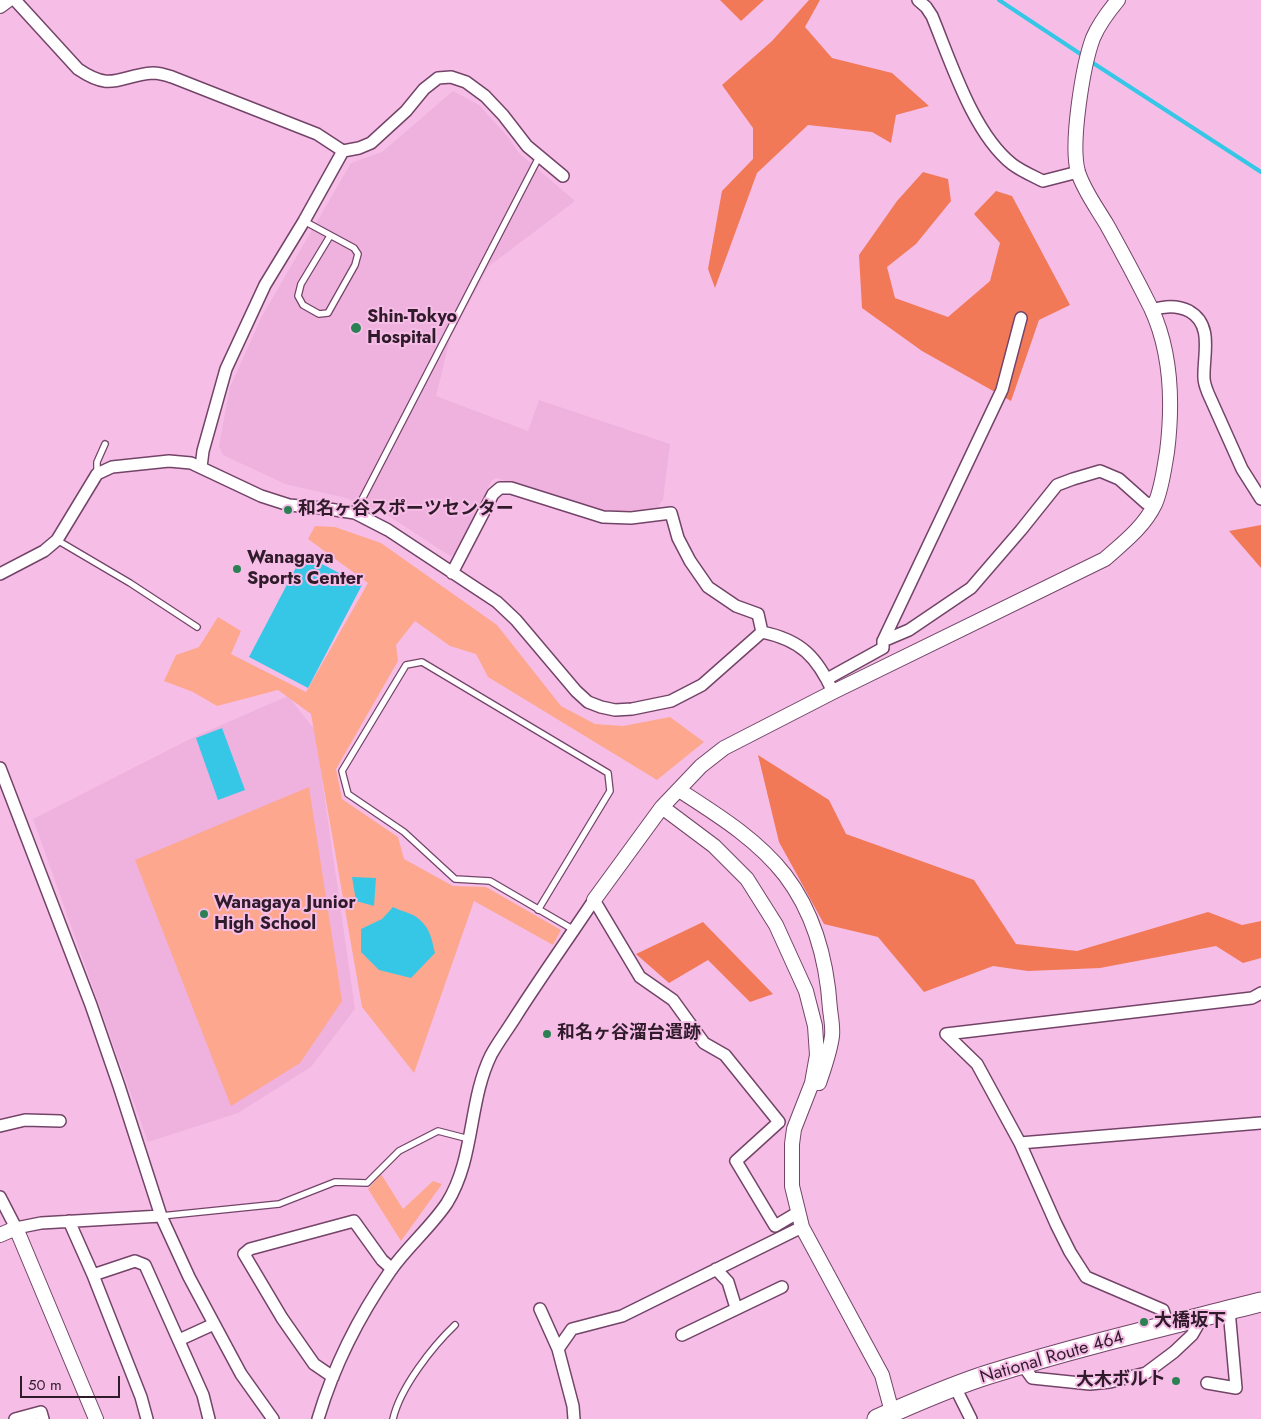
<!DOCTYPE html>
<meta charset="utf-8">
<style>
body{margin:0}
#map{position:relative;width:1261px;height:1419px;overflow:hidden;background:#f6bee7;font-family:Jost,sans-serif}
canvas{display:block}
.scale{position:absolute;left:20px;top:1376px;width:100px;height:22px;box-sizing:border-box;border:2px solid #301b2b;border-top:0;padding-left:6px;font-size:15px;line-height:18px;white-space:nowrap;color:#301b2b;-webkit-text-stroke:4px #f6bee7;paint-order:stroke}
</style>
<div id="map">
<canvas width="1261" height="1419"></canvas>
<div class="scale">50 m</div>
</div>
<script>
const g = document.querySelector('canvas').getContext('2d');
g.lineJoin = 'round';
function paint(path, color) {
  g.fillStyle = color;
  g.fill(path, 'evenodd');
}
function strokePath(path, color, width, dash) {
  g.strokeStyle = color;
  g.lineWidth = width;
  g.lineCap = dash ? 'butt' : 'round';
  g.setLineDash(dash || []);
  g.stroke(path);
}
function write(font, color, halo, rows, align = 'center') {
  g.font = font + ' Jost,"Noto Sans JP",sans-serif';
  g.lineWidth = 4;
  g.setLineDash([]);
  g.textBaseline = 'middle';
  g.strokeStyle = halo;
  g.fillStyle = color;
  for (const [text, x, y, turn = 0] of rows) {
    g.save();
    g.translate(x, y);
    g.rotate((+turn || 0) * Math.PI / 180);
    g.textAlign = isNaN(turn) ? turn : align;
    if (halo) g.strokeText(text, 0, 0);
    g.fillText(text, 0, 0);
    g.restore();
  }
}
const built = new Path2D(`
 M 453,91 L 479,105 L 508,137 L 519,153 L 575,201 L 488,267 L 450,339 L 436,396 L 528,431 L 539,400 L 670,444 L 663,500 L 656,509 L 599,512 L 497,478 L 492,480 L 454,554 L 450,556 L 389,516 L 346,498 L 285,484 L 223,455 L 219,446 L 230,387 L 262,316 L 351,163 L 382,152 Z
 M 288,696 L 315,730 L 355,1009 L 311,1067 L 238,1113 L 148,1142 L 33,819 L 194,737 Z`);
const green = new Path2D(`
 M 315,526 L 335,527 L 381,543 L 497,625 L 561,706 L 595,724 L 623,726 L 670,717 L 704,742 L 657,780 L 488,677 L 476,654 L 450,646 L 415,621 L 396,645 L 398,661 L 336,769 L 342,799 L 398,837 L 404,859 L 453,886 L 486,887 L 561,930 L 553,945 L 474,901 L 414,1073 L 362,1007 L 311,714 L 278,690 L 217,706 L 193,692 L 164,681 L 176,655 L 199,647 L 218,617 L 241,631 L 231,654 L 306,692 L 368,583 L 308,539 Z
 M 309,787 L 342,1001 L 300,1063 L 231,1106 L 135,860 Z
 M 381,1174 L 403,1209 L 433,1181 L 442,1184 L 401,1241 L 368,1189 Z`);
const forest = new Path2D(`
 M 720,0 L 764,0 L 741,21 Z
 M 809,0 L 820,0 L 805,27 L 832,58 L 892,73 L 929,106 L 896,115 L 891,143 L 872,132 L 808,125 L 757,173 L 715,288 L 708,269 L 722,191 L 753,159 L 753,128 L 722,85 L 772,41 Z
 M 923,172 L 948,179 L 951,201 L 916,244 L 887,267 L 895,298 L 948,317 L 990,281 L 1000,243 L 974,214 L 996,191 L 1012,196 L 1070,305 L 1039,320 L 1011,401 L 922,351 L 862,308 L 859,255 L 897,201 Z
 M 1261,525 L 1261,568 L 1229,531 Z
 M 758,755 L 829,800 L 846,834 L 974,880 L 1016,944 L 1077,951 L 1208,912 L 1242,925 L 1261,921 L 1261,958 L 1243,963 L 1216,946 L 1100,968 L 1028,971 L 993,966 L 924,992 L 878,937 L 824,924 L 779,842 Z
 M 703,922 L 773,994 L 750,1002 L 708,960 L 669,983 L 636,954 Z`);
const water = new Path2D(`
 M 303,554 L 362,585 L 308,688 L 249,657 Z
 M 222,728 L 245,790 L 218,800 L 196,738 Z
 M 352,877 L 376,878 L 374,906 L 356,901 Z
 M 393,907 C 400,911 408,912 415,916 C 430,927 431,936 435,953 L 411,978 L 379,970 L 361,952 L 361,929 L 382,919 Z`);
const stream = new Path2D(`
 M 999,0 L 1085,57
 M 1090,61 L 1261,172`);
const service = new Path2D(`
 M 304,221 L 354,248 L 358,254 L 355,265 L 328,313 L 319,314 L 303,305 L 298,296 L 301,284 L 330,236
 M 97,474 L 97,462 L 105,444
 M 355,513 L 539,157
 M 57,540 L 130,583 L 197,627
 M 538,910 L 610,791 L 608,773 L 422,662 L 406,665 L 342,771 L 348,794 L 404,832 L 455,879 L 490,881 L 574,930
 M 161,1216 L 279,1204 L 335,1182 L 367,1183 L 399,1151 L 438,1131 L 469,1139
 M 393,1419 C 400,1388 432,1347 455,1325`);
const minor = new Path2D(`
 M 15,0 L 78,69 C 113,93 119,75 153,73 C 159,73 166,75 172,77 L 317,134 L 343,151 L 304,221 L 265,285 L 226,369 L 203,451 L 201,467
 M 918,0 L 926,7 L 932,16 C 951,62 973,133 1012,164 C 1021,171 1033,176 1043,181 L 1078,172
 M 343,151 L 359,148 L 371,143 L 406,111 L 424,89 L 438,78 L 451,77 L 466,82 L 485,96 L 503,115 L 527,146 L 563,176
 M 1152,310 C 1164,306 1177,305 1189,311 C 1214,325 1203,355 1204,378 C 1204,383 1206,388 1208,393 L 1242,469 L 1261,499
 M 452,573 L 493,494 L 500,488 L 511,488 L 603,517 L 631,518 L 671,513 L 678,538 L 690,561 L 708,587 L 736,606 L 758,614 L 762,632
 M 0,574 L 44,551 L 57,540 L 97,474 L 112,467 L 169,461 L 191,463 L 261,496 L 289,505 L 322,508 L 355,513 L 388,530 L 497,602 L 516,620 L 576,691 L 588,702 L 601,707 L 615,710 L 632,709 L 671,701 L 702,685 L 762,632 C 801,640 817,657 833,692
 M 883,641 L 1002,390 L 1021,318
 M 827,679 L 883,648 L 883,641 L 909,630 L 971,588 L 1021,530 L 1057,485 L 1073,479 L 1100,471 L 1119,479 L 1146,503 L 1155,504
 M 0,768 L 91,1005 L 119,1086 L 161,1216 L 189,1277 L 241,1374 L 273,1419
 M 1261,993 L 1252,998 L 946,1034 L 977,1064 L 1020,1143 L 1261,1123
 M 0,1126 L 25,1120 L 60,1121
 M 1020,1143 L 1056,1224 L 1070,1252 L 1086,1277 L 1163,1310 L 1168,1325
 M 0,1197 L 16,1228 L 41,1223 L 161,1216
 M 69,1221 L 93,1275 L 141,1397 L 147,1419
 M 716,1269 L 728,1282 L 736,1308
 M 93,1275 L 135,1261 L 145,1265 L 203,1395 L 209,1419
 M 540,1309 L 558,1349
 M 682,1335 L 782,1287
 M 179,1340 L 214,1324
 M 1022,1364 L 1032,1378 L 1090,1384 L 1110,1382 L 1146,1373 L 1174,1352 L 1192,1335 L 1203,1316
 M 333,1377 L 314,1364 L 282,1318 L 244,1254 L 250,1249 L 354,1221 L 382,1260 L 392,1269
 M 1207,1383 L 1236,1388 L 1229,1310
 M 955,1387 L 971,1419
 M 15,1419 L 41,1412 L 43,1419
 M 318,1419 C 334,1365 359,1316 391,1270 C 408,1246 431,1227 447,1203 C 475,1158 468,1102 491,1055 C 498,1042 508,1029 516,1016 C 541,977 568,939 594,900 L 640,977 L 673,1000 L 704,1043 L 725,1055 L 779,1122 L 736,1161 L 775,1226 L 797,1213
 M 574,1419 L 573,1406 L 558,1349 L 572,1329 L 622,1316 L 802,1227`);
const tertiary = new Path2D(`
 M 0,6 L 8,0
 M 679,790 C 716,814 757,839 785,875 C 814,913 827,962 830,1009 C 831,1018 833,1027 832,1036 C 830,1052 824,1068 819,1083
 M 662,807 L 714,846 L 747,879 L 776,925 L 806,991 L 815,1026 L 817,1055 L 812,1083 L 794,1129 L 792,1144 L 792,1186 L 802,1227 L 882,1375 L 892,1412 L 893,1419
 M 594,900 L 662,807 L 701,766 L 724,748 L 833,692 L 1105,559 C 1123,543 1144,527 1155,504 C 1162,488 1164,469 1167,452 C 1173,404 1172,353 1151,308 C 1137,280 1122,252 1107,225 C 1097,208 1084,191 1078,172 C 1070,144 1083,65 1093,38 C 1099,24 1108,12 1118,0
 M 0,1235 L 16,1228 L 96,1419`);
const trunk = new Path2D(`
 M 877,1419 C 914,1403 951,1386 990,1374 C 1079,1346 1170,1325 1261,1302`);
const markers = [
 [356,328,6,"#2c8154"],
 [288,510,5,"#2c8154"],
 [237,569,5,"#2c8154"],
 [204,914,5,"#2c8154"],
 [547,1034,5,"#2c8154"],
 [1144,1322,5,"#2c8154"],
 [1176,1381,5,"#2c8154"]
];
const poiNames = [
 ["Shin-Tokyo",367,318],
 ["Hospital",367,339],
 ["和名ヶ谷スポーツセンター",298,510],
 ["Wanagaya",247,559],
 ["Sports Center",247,580],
 ["Wanagaya Junior",214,904],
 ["High School",214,925],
 ["和名ヶ谷溜台遺跡",557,1034],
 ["大橋坂下",1154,1322],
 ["大木ボルト",1166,1381,"right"]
];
const streetNames = [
 ["National Route 464",1052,1358,-16]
];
paint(built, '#efb1de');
paint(green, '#fda78f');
paint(forest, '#f17957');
paint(water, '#36c7e7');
strokePath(stream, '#36c7e7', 4);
strokePath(service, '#734468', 8);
strokePath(minor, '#734468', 14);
strokePath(tertiary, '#734468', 16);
strokePath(trunk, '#734468', 21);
strokePath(service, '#fff', 5.5);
strokePath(minor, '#fff', 11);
strokePath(tertiary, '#fff', 14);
strokePath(trunk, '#fff', 19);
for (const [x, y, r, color] of markers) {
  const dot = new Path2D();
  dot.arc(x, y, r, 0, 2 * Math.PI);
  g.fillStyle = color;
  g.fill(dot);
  strokePath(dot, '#f6bee7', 2);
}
write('bold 18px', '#301b2b', '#f6bee7', poiNames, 'left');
write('18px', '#301b2b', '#f6bee7', streetNames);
</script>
